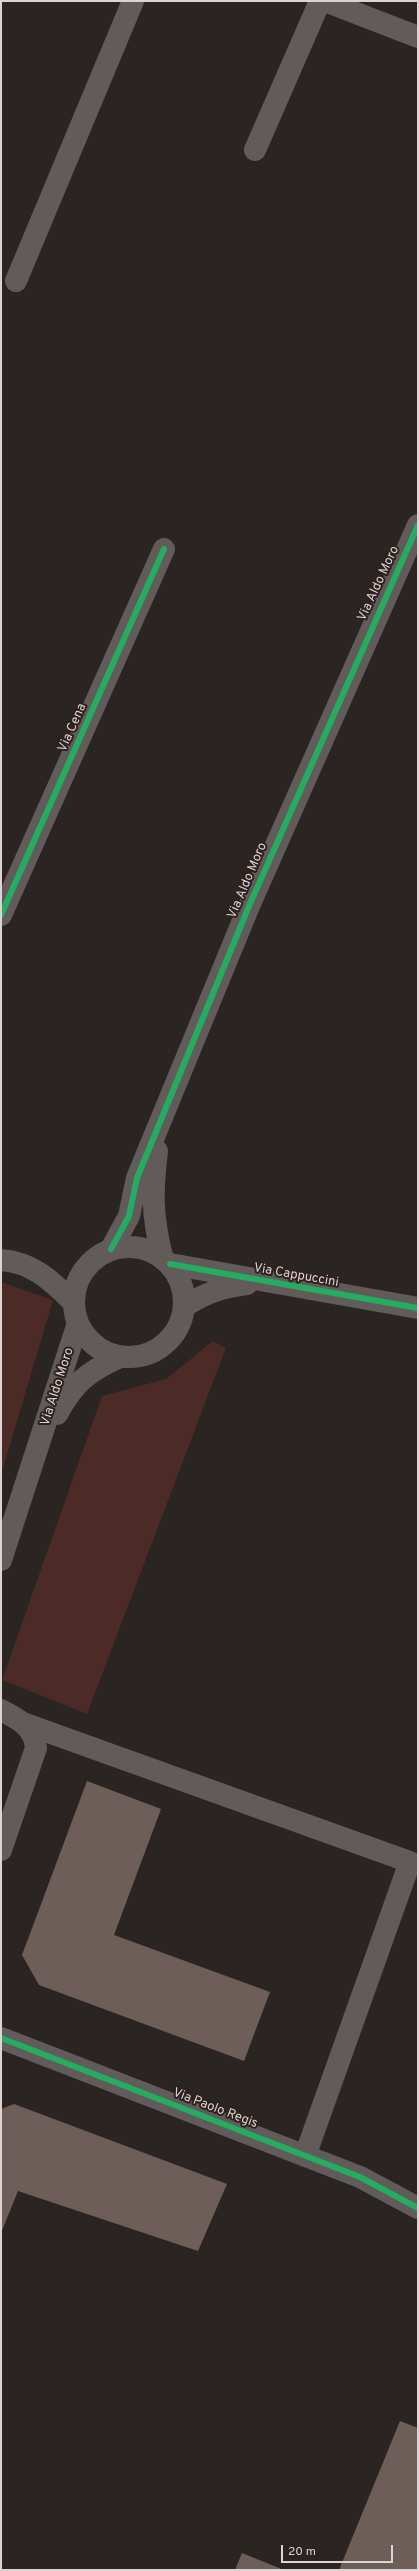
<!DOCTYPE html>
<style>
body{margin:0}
#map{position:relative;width:419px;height:2571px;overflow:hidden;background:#2a2422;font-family:Overpass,sans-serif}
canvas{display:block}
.frame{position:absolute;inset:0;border:2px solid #dcd3d2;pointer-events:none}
.scale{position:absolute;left:281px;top:2545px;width:112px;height:18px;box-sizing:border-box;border:2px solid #dcd3d2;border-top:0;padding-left:5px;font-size:12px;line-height:14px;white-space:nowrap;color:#dcd3d2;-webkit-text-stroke:3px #2e221f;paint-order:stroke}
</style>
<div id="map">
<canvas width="419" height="2571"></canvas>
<div class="frame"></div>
<div class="scale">20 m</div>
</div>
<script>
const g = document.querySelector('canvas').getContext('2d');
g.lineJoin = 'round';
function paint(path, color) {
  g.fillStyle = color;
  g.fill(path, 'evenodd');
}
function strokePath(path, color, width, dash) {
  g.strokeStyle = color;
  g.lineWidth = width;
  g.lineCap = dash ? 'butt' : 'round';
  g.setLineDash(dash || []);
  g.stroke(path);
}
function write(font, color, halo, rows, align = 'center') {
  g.font = font + ' Overpass,sans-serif';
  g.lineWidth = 4;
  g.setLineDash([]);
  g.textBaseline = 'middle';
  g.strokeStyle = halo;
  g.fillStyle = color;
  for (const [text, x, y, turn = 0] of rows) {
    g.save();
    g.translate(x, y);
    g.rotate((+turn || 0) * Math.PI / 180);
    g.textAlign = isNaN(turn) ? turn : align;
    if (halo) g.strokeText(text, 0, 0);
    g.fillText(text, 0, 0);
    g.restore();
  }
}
const green = new Path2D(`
 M 1,1282 L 53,1300 L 1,1475 Z
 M 213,1341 L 226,1348 L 87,1714 L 2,1680 L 102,1396 L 166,1379 Z`);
const building = new Path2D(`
 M 87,1781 L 161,1809 L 114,1935 L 270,1992 L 244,2061 L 39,1985 L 22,1955 Z
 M 14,2104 L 227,2184 L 198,2251 L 18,2191 L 1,2233 L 1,2109 Z
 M 400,2421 L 418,2428 L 418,2570 L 339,2570 Z
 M 242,2553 L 284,2570 L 235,2570 Z`);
const minor = new Path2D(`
 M 325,1 L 418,37
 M 255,150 L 320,1
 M 16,281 L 133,1
 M 1,915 L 164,549
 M 157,1151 C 152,1192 152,1216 162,1256
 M74 1302a55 55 0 1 1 110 0a55 55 0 1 1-110 0Z
 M 111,1249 L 129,1216 L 137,1178 L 249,906 L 418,525
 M 1,1260 C 32,1262 52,1281 73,1302
 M 170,1264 L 418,1308
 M 185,1306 C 206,1293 222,1287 247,1284
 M 57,1414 C 75,1382 87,1372 120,1357
 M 1,1560 L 78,1323
 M 1,1710 C 19,1720 34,1726 36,1748 L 1,1850
 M 23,1723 L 410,1862 L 305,2156
 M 1,2038 L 360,2177 L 418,2208`);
const cycleway = new Path2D(`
 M 1,915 L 164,549
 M 111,1249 L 129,1216 L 137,1178 L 249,906 L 418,525
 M 170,1264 L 418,1308
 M 1,2038 L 360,2177 L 418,2208`);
const streetNames = [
 ["Via Aldo Moro",379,584,-65],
 ["Via Cena",73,728,-66],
 ["Via Aldo Moro",248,881,-67],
 ["Via Cappuccini",296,1276,10],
 ["Via Aldo Moro",58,1387,-72],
 ["Via Paolo Regis",215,2109,21]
];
paint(green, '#4c2a25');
paint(building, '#6e5e5a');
strokePath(minor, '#615b5a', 22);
strokePath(cycleway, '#26ab63', 6);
write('13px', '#dcd3d2', '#2e221f', streetNames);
</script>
